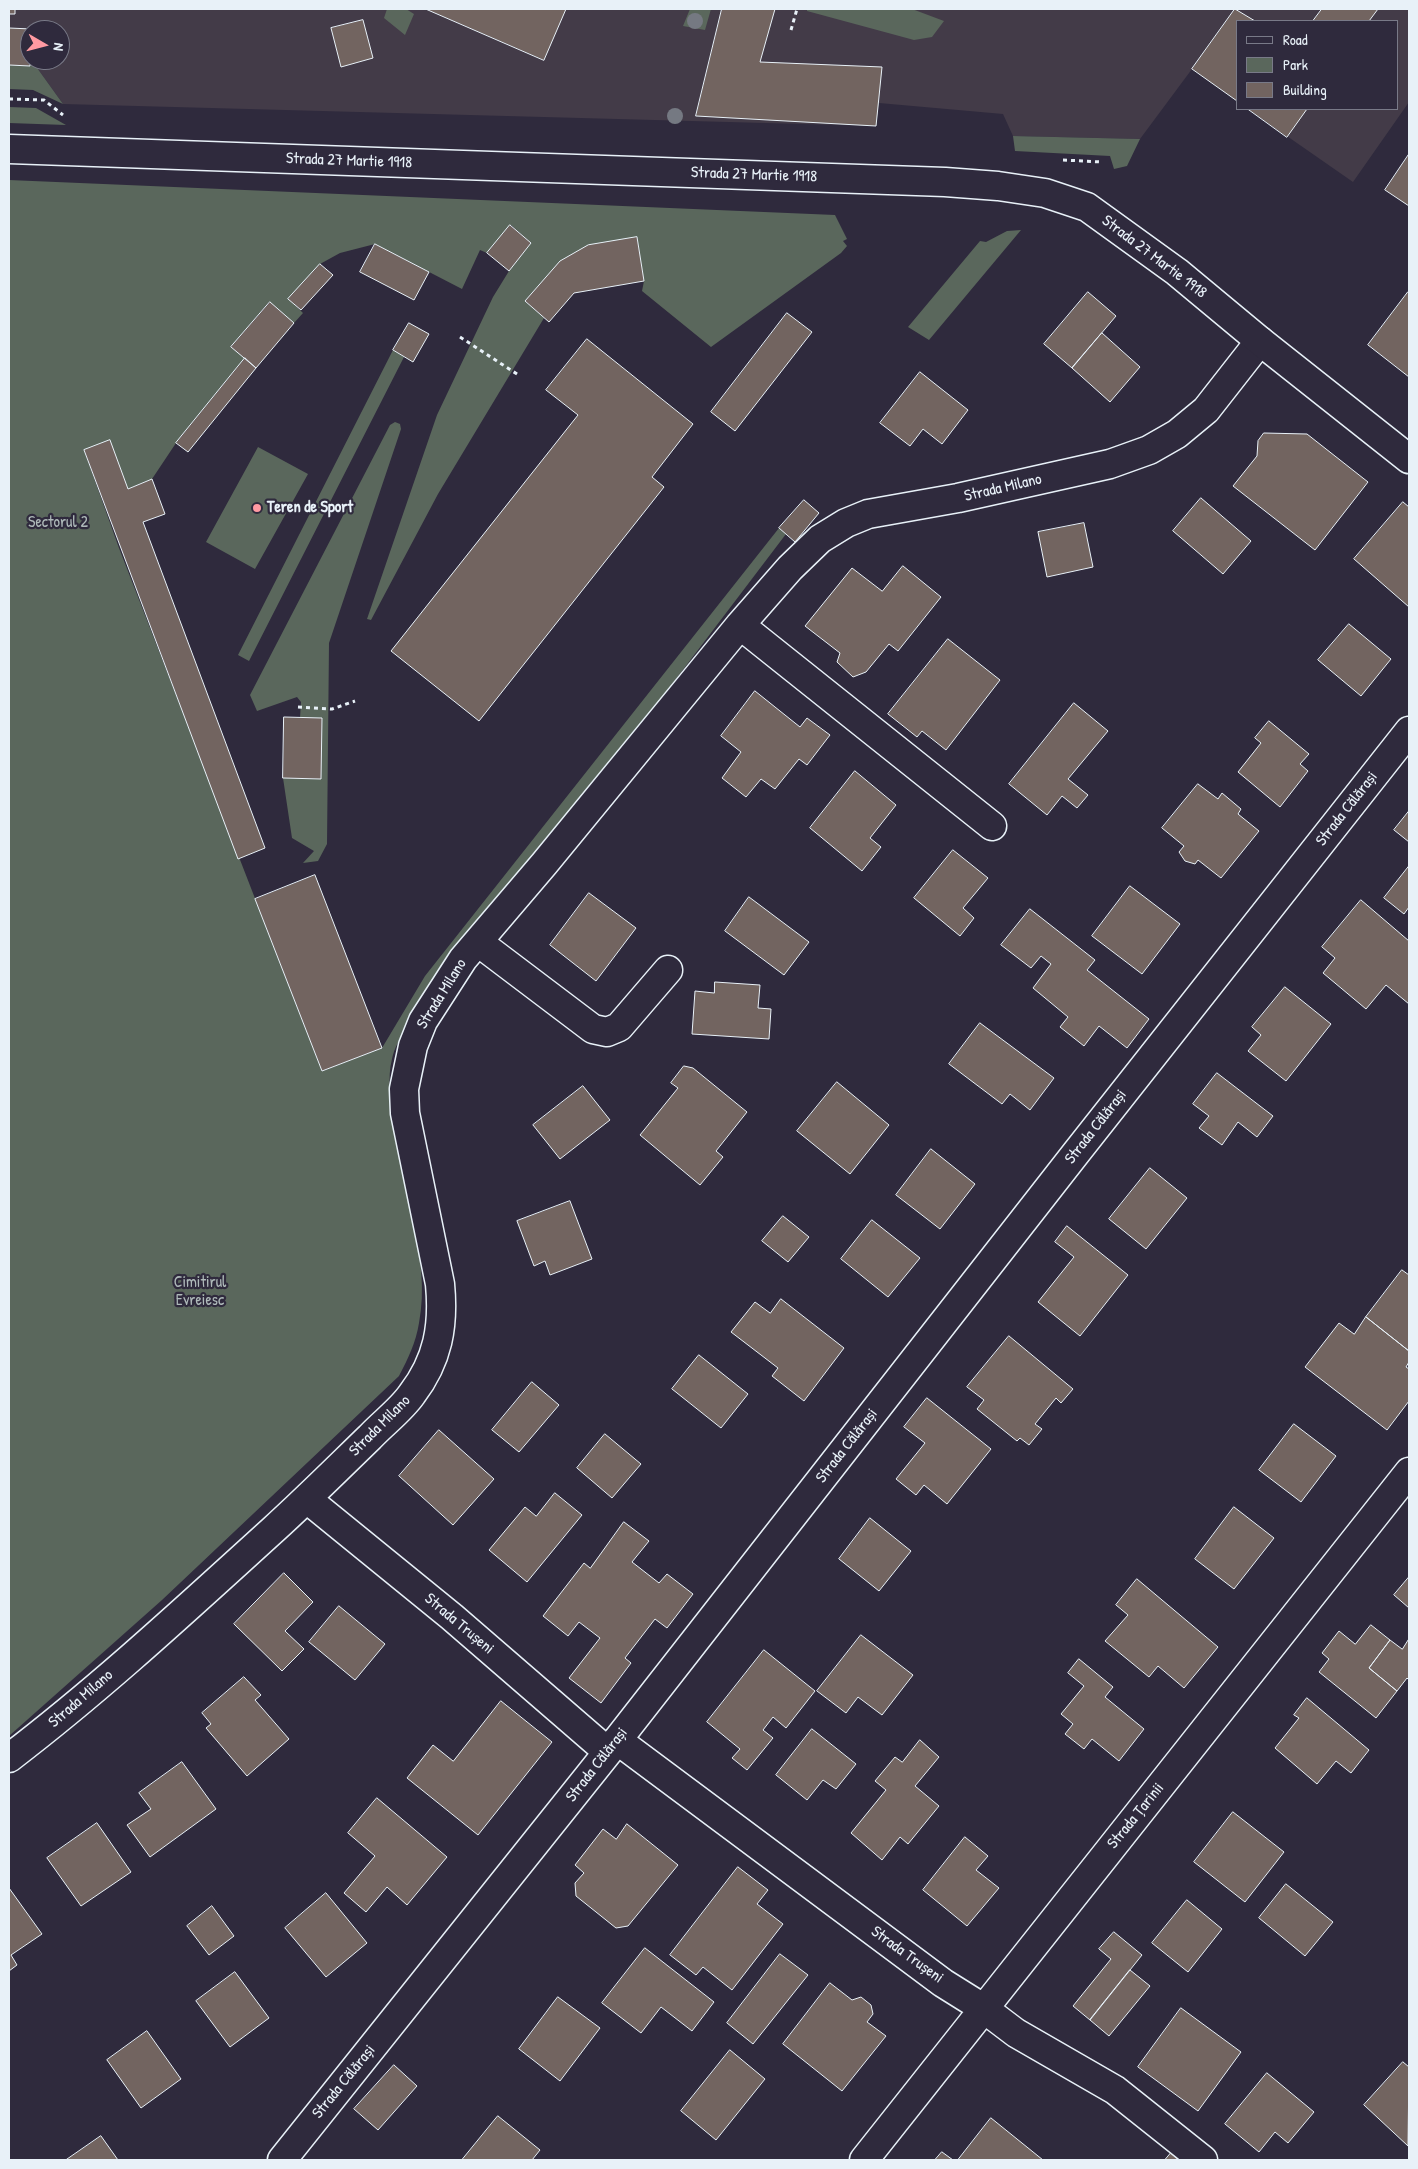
<!DOCTYPE html>
<meta charset="utf-8">
<style>
body{margin:0}
#map{position:relative;width:1418px;height:2169px;overflow:hidden;background:#2f2a3d;font-family:"Patrick Hand",sans-serif}
canvas{display:block}
.frame{position:absolute;inset:0;border:10px solid #e8f1f8;pointer-events:none}
.legend{position:absolute;left:1236px;top:20px;width:162px;height:90px;box-sizing:border-box;background:#2f2a3d;border:1px solid #797a88;margin:0;padding:6px 9px;list-style:none;font-size:15px;color:#e8f1f8}
.legend li{display:flex;align-items:center;gap:10px;height:25px}
.legend b{width:25px;border:1px solid #797a88}
.north{position:absolute;left:20px;top:20px;width:50px;height:50px;box-sizing:border-box;background:#2f2a3d;border:1px solid #797a88;border-radius:50%;rotate:98deg;font-size:14px;font-weight:700;line-height:20px;text-align:center;color:#e8f1f8}
.north::after{content:'';display:block;margin:auto;width:18px;height:22px;background:#ff9aa2;clip-path:polygon(50% 0,100% 100%,50% 72%,0 100%)}
</style>
<div id="map">
<canvas width="1418" height="2169"></canvas>
<div class="frame"></div>
<ul class="legend">
<li><b style="height:6px;background:#2f2a3d"></b>Road</li>
<li><b style="height:14px;background:#5a675c"></b>Park</li>
<li><b style="height:14px;background:#726460"></b>Building</li>
</ul>
<div class="north">N</div>
</div>
<script>
const g = document.querySelector('canvas').getContext('2d');
g.lineJoin = 'round';
function paint(path, color) {
  g.fillStyle = color;
  g.fill(path, 'evenodd');
}
function strokePath(path, color, width, dash) {
  g.strokeStyle = color;
  g.lineWidth = width;
  g.lineCap = dash ? 'butt' : 'round';
  g.setLineDash(dash || []);
  g.stroke(path);
}
function write(font, color, halo, rows, align = 'center') {
  g.font = font + ' "Patrick Hand",sans-serif';
  g.lineWidth = 4.5;
  g.setLineDash([]);
  g.textBaseline = 'middle';
  g.strokeStyle = halo;
  g.fillStyle = color;
  for (const [text, x, y, turn = 0] of rows) {
    g.save();
    g.translate(x, y);
    g.rotate((+turn || 0) * Math.PI / 180);
    g.textAlign = isNaN(turn) ? turn : align;
    if (halo) g.strokeText(text, 0, 0);
    g.fillText(text, 0, 0);
    g.restore();
  }
}
const built = new Path2D(`
 M 9,9 L 1409,9 L 1409,102 L 1353,182 L 1248,109 L 1397,109 L 1397,21 L 1237,21 L 1237,101 L 1192,69 L 1140,139 L 1013,136 L 1003,114 L 879,103 L 876,126 L 63,104 L 35,65 L 9,65 ZM 30,30 L 60,30 L 60,60 L 30,60 Z`);
const green = new Path2D(`
 M 387,9 L 406,9 L 414,14 L 405,35 L 384,18 Z
 M 690,9 L 711,9 L 705,30 L 683,26 Z
 M 807,9 L 912,9 L 944,21 L 932,37 L 914,40 L 807,11 Z
 M 9,65 L 35,65 L 63,104 L 33,90 L 9,89 Z
 M 9,107 L 36,108 L 66,125 L 9,123 Z
 M 1013,136 L 1140,139 L 1127,166 L 1114,169 L 1110,156 L 1015,151 Z
 M 9,180 L 835,215 L 847,239 L 843,241 L 847,246 L 841,253 L 711,347 L 642,291 L 644,281 L 637,237 L 560,262 L 525,301 L 544,318 L 438,494 L 371,620 L 367,619 L 437,415 L 493,297 L 509,271 L 531,243 L 511,225 L 487,253 L 480,250 L 462,289 L 375,244 L 340,253 L 320,264 L 289,299 L 303,313 L 294,323 L 269,302 L 231,347 L 245,358 L 176,443 L 152,479 L 128,489 L 84,450 L 119,548 L 322,1071 L 382,1048 L 425,976 L 779,528 L 786,534 L 641,725 L 406,1027 C 401,1037 394,1048 392,1059 C 387,1078 391,1100 393,1120 C 400,1183 432,1259 419,1323 C 416,1342 408,1359 399,1376 L 162,1600 L 9,1736 Z
 M 1021,230 L 929,340 L 908,327 L 980,241 L 986,242 L 1007,231 Z
 M 393,350 L 404,357 L 249,661 L 238,655 Z
 M 395,422 L 400,424 L 401,429 L 329,643 L 327,844 L 318,861 L 303,863 L 314,851 L 292,838 L 283,778 L 321,779 L 322,718 L 300,718 L 301,702 L 297,697 L 257,711 L 250,695 L 390,425 Z
 M 258,447 L 308,474 L 255,569 L 206,542 Z`);
const building = new Path2D(`
 M 9,9 L 15,9 L 15,14 L 9,14 Z
 M 426,9 L 566,9 L 544,60 Z
 M 722,9 L 775,9 L 760,62 L 882,67 L 876,126 L 696,116 Z
 M 1235,9 L 1255,21 L 1237,21 L 1237,101 L 1192,69 Z
 M 1322,9 L 1378,9 L 1369,21 L 1313,21 Z
 M 363,20 L 373,58 L 341,67 L 331,28 Z
 M 9,28 L 31,29 L 30,66 L 9,65 Z
 M 1248,109 L 1307,109 L 1287,137 Z
 M 1409,154 L 1409,206 L 1385,190 Z
 M 510,225 L 531,243 L 509,271 L 487,253 Z
 M 637,237 L 644,281 L 574,293 L 549,322 L 525,301 L 560,261 L 588,245 Z
 M 375,244 L 429,272 L 414,300 L 360,272 Z
 M 320,264 L 333,275 L 301,310 L 288,299 Z
 M 1088,292 L 1116,316 L 1072,368 L 1044,344 Z
 M 1408,292 L 1409,292 L 1409,377 L 1368,345 Z
 M 270,302 L 294,323 L 256,368 L 231,347 Z
 M 787,313 L 812,332 L 735,431 L 711,412 Z
 M 409,323 L 429,334 L 413,362 L 393,350 Z
 M 1102,333 L 1140,367 L 1110,402 L 1072,368 Z
 M 587,339 L 693,424 L 652,477 L 664,487 L 479,721 L 391,651 L 578,415 L 546,390 Z
 M 245,358 L 256,368 L 188,452 L 176,443 Z
 M 920,372 L 968,410 L 942,444 L 923,429 L 910,446 L 880,423 Z
 M 1264,433 L 1307,434 L 1368,482 L 1315,550 L 1233,486 L 1257,456 L 1258,441 Z
 M 110,440 L 128,489 L 152,479 L 165,514 L 143,522 L 265,848 L 238,859 L 84,450 Z
 M 1201,498 L 1251,541 L 1223,574 L 1173,531 Z
 M 804,500 L 819,513 L 795,542 L 779,528 Z
 M 1403,502 L 1409,507 L 1409,607 L 1354,559 Z
 M 1084,523 L 1093,567 L 1047,577 L 1038,532 Z
 M 903,566 L 941,597 L 898,651 L 889,644 L 866,672 L 853,677 L 837,662 L 840,653 L 805,626 L 852,568 L 882,591 Z
 M 1349,624 L 1391,659 L 1361,696 L 1318,660 Z
 M 948,639 L 1000,680 L 946,750 L 922,731 L 917,737 L 888,714 Z
 M 755,691 L 800,727 L 807,718 L 830,735 L 807,765 L 799,759 L 775,789 L 761,779 L 746,797 L 722,778 L 741,752 L 721,736 Z
 M 1074,703 L 1108,731 L 1068,779 L 1088,795 L 1077,808 L 1062,796 L 1047,815 L 1009,784 Z
 M 284,717 L 322,718 L 321,779 L 283,778 Z
 M 1269,721 L 1309,754 L 1300,764 L 1308,771 L 1280,807 L 1238,772 L 1261,743 L 1255,738 Z
 M 855,771 L 896,805 L 870,838 L 881,847 L 862,871 L 810,828 Z
 M 1198,784 L 1218,799 L 1222,793 L 1241,809 L 1238,814 L 1259,831 L 1221,878 L 1198,860 L 1195,864 L 1185,861 L 1179,852 L 1184,846 L 1162,828 Z
 M 1409,811 L 1409,842 L 1394,830 Z
 M 953,850 L 988,878 L 963,908 L 974,918 L 960,936 L 914,898 Z
 M 1409,866 L 1409,907 L 1404,914 L 1384,898 Z
 M 315,875 L 382,1048 L 322,1071 L 255,899 Z
 M 1130,886 L 1180,924 L 1142,974 L 1092,936 Z
 M 589,893 L 636,928 L 596,981 L 550,945 Z
 M 749,897 L 809,942 L 784,975 L 725,931 Z
 M 1361,900 L 1409,941 L 1409,1004 L 1386,985 L 1366,1009 L 1323,973 L 1335,958 L 1322,947 Z
 M 1030,909 L 1095,960 L 1087,970 L 1149,1019 L 1127,1048 L 1099,1026 L 1084,1046 L 1060,1027 L 1068,1017 L 1033,988 L 1051,964 L 1041,956 L 1031,968 L 1001,945 Z
 M 715,982 L 760,985 L 758,1008 L 771,1009 L 769,1039 L 692,1034 L 695,991 L 714,993 Z
 M 1285,987 L 1331,1024 L 1286,1081 L 1248,1051 L 1261,1035 L 1252,1027 Z
 M 980,1023 L 1054,1078 L 1030,1110 L 1010,1094 L 1002,1104 L 949,1064 Z
 M 684,1066 L 693,1068 L 747,1112 L 716,1151 L 723,1157 L 700,1185 L 640,1135 L 678,1088 L 671,1083 Z
 M 1217,1073 L 1273,1116 L 1257,1137 L 1238,1122 L 1222,1145 L 1199,1128 L 1209,1116 L 1193,1104 Z
 M 837,1082 L 889,1125 L 850,1174 L 797,1131 Z
 M 583,1086 L 610,1120 L 560,1159 L 533,1125 Z
 M 931,1149 L 975,1184 L 940,1229 L 896,1195 Z
 M 1150,1168 L 1187,1198 L 1146,1249 L 1109,1219 Z
 M 570,1201 L 592,1259 L 550,1275 L 545,1261 L 534,1266 L 517,1221 Z
 M 783,1216 L 809,1237 L 788,1262 L 762,1241 Z
 M 872,1220 L 920,1258 L 888,1297 L 841,1259 Z
 M 1067,1226 L 1128,1275 L 1080,1336 L 1038,1302 L 1074,1257 L 1055,1242 Z
 M 1402,1270 L 1409,1275 L 1409,1351 L 1366,1317 Z
 M 781,1299 L 844,1348 L 804,1401 L 772,1376 L 778,1368 L 731,1332 L 755,1302 L 770,1313 Z
 M 1366,1317 L 1409,1351 L 1409,1362 L 1406,1367 L 1409,1369 L 1409,1401 L 1387,1430 L 1305,1367 L 1339,1323 L 1354,1334 Z
 M 1009,1336 L 1073,1389 L 1061,1403 L 1056,1398 L 1035,1424 L 1042,1429 L 1029,1445 L 1020,1438 L 1017,1441 L 977,1409 L 984,1400 L 967,1387 Z
 M 699,1355 L 748,1394 L 721,1428 L 672,1389 Z
 M 532,1382 L 559,1405 L 519,1452 L 492,1430 Z
 M 927,1398 L 991,1449 L 947,1504 L 924,1485 L 916,1495 L 896,1479 L 925,1443 L 904,1427 Z
 M 1294,1424 L 1336,1456 L 1301,1502 L 1259,1470 Z
 M 439,1430 L 494,1479 L 453,1525 L 399,1476 Z
 M 605,1434 L 641,1464 L 612,1498 L 577,1468 Z
 M 555,1493 L 582,1515 L 527,1582 L 489,1550 L 525,1507 L 536,1516 Z
 M 1234,1507 L 1274,1538 L 1234,1589 L 1195,1559 Z
 M 870,1518 L 911,1551 L 879,1591 L 839,1559 Z
 M 624,1522 L 649,1541 L 632,1562 L 659,1583 L 667,1574 L 693,1594 L 667,1628 L 655,1619 L 625,1658 L 631,1663 L 601,1703 L 569,1678 L 600,1638 L 579,1622 L 568,1636 L 543,1616 L 584,1563 L 590,1568 Z
 M 284,1573 L 313,1602 L 285,1631 L 304,1649 L 282,1671 L 234,1624 Z
 M 1409,1577 L 1409,1608 L 1394,1595 Z
 M 1137,1579 L 1218,1647 L 1184,1688 L 1158,1666 L 1149,1677 L 1105,1641 L 1128,1615 L 1116,1605 Z
 M 339,1606 L 385,1644 L 355,1680 L 309,1642 Z
 M 1371,1625 L 1390,1640 L 1369,1668 L 1397,1691 L 1376,1718 L 1319,1672 L 1329,1659 L 1322,1653 L 1339,1631 L 1355,1644 Z
 M 861,1635 L 913,1675 L 882,1715 L 858,1697 L 846,1713 L 817,1691 Z
 M 1409,1639 L 1409,1680 L 1407,1678 L 1397,1691 L 1369,1668 L 1390,1640 L 1402,1649 Z
 M 764,1650 L 815,1691 L 786,1728 L 773,1717 L 763,1730 L 773,1738 L 747,1770 L 732,1758 L 740,1749 L 707,1722 Z
 M 1079,1659 L 1113,1687 L 1105,1697 L 1144,1729 L 1119,1761 L 1092,1739 L 1084,1749 L 1065,1734 L 1073,1724 L 1061,1714 L 1084,1686 L 1068,1673 Z
 M 244,1677 L 261,1695 L 255,1700 L 289,1739 L 247,1776 L 206,1728 L 211,1724 L 202,1713 Z
 M 1307,1698 L 1369,1750 L 1351,1773 L 1336,1761 L 1317,1784 L 1275,1748 L 1299,1718 L 1294,1715 Z
 M 501,1701 L 552,1742 L 478,1835 L 407,1778 L 433,1745 L 453,1761 Z
 M 812,1729 L 856,1764 L 836,1789 L 823,1780 L 807,1800 L 776,1775 Z
 M 920,1740 L 939,1757 L 915,1786 L 939,1806 L 908,1844 L 900,1837 L 882,1860 L 851,1833 L 886,1790 L 875,1781 L 895,1757 L 902,1762 Z
 M 182,1762 L 216,1809 L 150,1857 L 127,1825 L 151,1809 L 139,1793 Z
 M 377,1798 L 447,1857 L 407,1905 L 387,1887 L 366,1912 L 344,1893 L 375,1856 L 348,1833 Z
 M 1233,1812 L 1284,1852 L 1245,1902 L 1194,1862 Z
 M 97,1823 L 131,1872 L 81,1906 L 47,1858 Z
 M 627,1824 L 678,1865 L 628,1926 L 616,1928 L 576,1896 L 575,1883 L 584,1873 L 575,1865 L 603,1829 L 616,1839 Z
 M 965,1837 L 988,1856 L 976,1870 L 999,1888 L 967,1926 L 923,1890 Z
 M 738,1867 L 768,1890 L 757,1904 L 783,1924 L 732,1990 L 703,1967 L 696,1975 L 670,1955 Z
 M 1286,1884 L 1333,1922 L 1305,1956 L 1259,1918 Z
 M 9,1888 L 42,1934 L 11,1955 L 17,1965 L 9,1971 Z
 M 326,1893 L 367,1943 L 326,1977 L 285,1928 Z
 M 1187,1900 L 1222,1929 L 1188,1972 L 1152,1943 Z
 M 212,1906 L 234,1936 L 209,1955 L 187,1926 Z
 M 1114,1932 L 1142,1955 L 1090,2020 L 1073,2006 L 1111,1959 L 1099,1949 Z
 M 645,1948 L 714,2002 L 692,2031 L 661,2007 L 641,2033 L 602,2003 Z
 M 780,1954 L 808,1975 L 753,2044 L 727,2023 Z
 M 1130,1970 L 1150,1986 L 1109,2036 L 1090,2020 Z
 M 235,1972 L 269,2018 L 230,2047 L 196,2001 Z
 M 830,1983 L 852,2000 L 861,1997 L 871,2005 L 873,2014 L 867,2022 L 886,2036 L 842,2091 L 783,2044 Z
 M 558,1997 L 600,2028 L 560,2081 L 519,2049 Z
 M 1181,2008 L 1241,2052 L 1198,2111 L 1138,2067 Z
 M 147,2031 L 181,2079 L 141,2108 L 107,2060 Z
 M 730,2050 L 765,2079 L 716,2140 L 681,2111 Z
 M 1403,2062 L 1409,2067 L 1408,2146 L 1364,2105 Z
 M 394,2065 L 417,2086 L 378,2130 L 354,2109 Z
 M 1267,2073 L 1314,2112 L 1288,2143 L 1275,2132 L 1259,2152 L 1225,2124 Z
 M 498,2116 L 540,2150 L 532,2160 L 462,2160 Z
 M 991,2118 L 1043,2160 L 958,2160 Z
 M 101,2136 L 118,2160 L 66,2160 Z
 M 942,2152 L 953,2160 L 935,2160 Z
 M 1171,2153 L 1179,2160 L 1165,2160 Z`);
const path = new Path2D(`
 M 791,30 L 797,9
 M 9,99 L 44,100 L 63,115
 M 1063,160 L 1102,162
 M 460,337 L 520,376
 M 9,603 L 10,603
 M 298,707 L 332,709 L 355,701`);
const minor = new Path2D(`
 M 740,625 L 992,826
 M 478,942 L 593,1029 L 607,1032 L 619,1027 L 668,970
 M 307,1499 L 452,1617 L 608,1752
 M 617,1740 L 943,1983 L 983,2008 L 1016,2033 L 1115,2090 L 1203,2160
 M 9,1758 C 102,1687 188,1607 274,1529 C 307,1499 338,1468 370,1437 C 383,1423 401,1410 412,1394 C 438,1360 444,1326 440,1284 L 405,1113 L 404,1089 L 413,1046 L 423,1021 L 463,959 L 544,864 L 740,625 L 790,568 L 820,539 L 846,523 L 868,514 L 958,498 L 1110,464 L 1149,450 L 1177,434 L 1206,410 L 1260,341
 M 282,2160 L 608,1752 L 1076,1153 L 1409,731
 M 864,2160 L 1409,1472`);
const major = new Path2D(`
 M 9,149 L 945,182 L 998,186 L 1045,193 L 1087,207 L 1177,272 L 1260,341 L 1409,459`);
const trees = [
 [695,21],
 [675,116]
];
const markers = [
 [257,508,5,"#ff9aa2"]
];
const streetNames = [
 ["Strada 27 Martie 1918",349,161,2],
 ["Strada 27 Martie 1918",754,175,2],
 ["Strada 27 Martie 1918",1154,257,37],
 ["Strada Milano",1003,488,-13],
 ["Strada Călărași",1347,809,-52],
 ["Strada Milano",442,994,-58],
 ["Strada Călărași",1096,1127,-52],
 ["Strada Milano",380,1426,-45],
 ["Strada Călărași",847,1446,-52],
 ["Strada Trușeni",459,1624,40],
 ["Strada Milano",81,1699,-41],
 ["Strada Călărași",597,1765,-52],
 ["Strada Țarinii",1136,1816,-51],
 ["Strada Trușeni",907,1955,36],
 ["Strada Călărași",344,2082,-51]
];
const poiNames = [
 ["Teren de Sport",267,508]
];
const parkNames = [
 ["Sectorul 2",58,523],
 ["Cimitirul",200,1283],
 ["Evreiesc",200,1301]
];
paint(built, '#433b48');
paint(green, '#5a675c');
paint(building, '#726460');
strokePath(building, '#e8f1f8', 1);
strokePath(minor, '#e8f1f8', 31);
strokePath(major, '#e8f1f8', 31);
strokePath(path, '#e8f1f8', 3, [4, 4]);
strokePath(minor, '#2f2a3d', 28);
strokePath(major, '#2f2a3d', 28);
g.fillStyle = '#757982';
for (const [x, y] of trees) {
  g.beginPath();
  g.arc(x, y, 8, 0, 2 * Math.PI);
  g.fill();
}
for (const [x, y, r, color] of markers) {
  const dot = new Path2D();
  dot.arc(x, y, r, 0, 2 * Math.PI);
  g.fillStyle = color;
  g.fill(dot);
  strokePath(dot, '#2f2a3d', 2);
}
write('16px', '#e8f1f8', '#2f2a3d', streetNames);
write('bold 16px', '#e8f1f8', '#2f2a3d', poiNames, 'left');
write('16px', '#afbaba', '#2f2a3d', parkNames);
</script>
